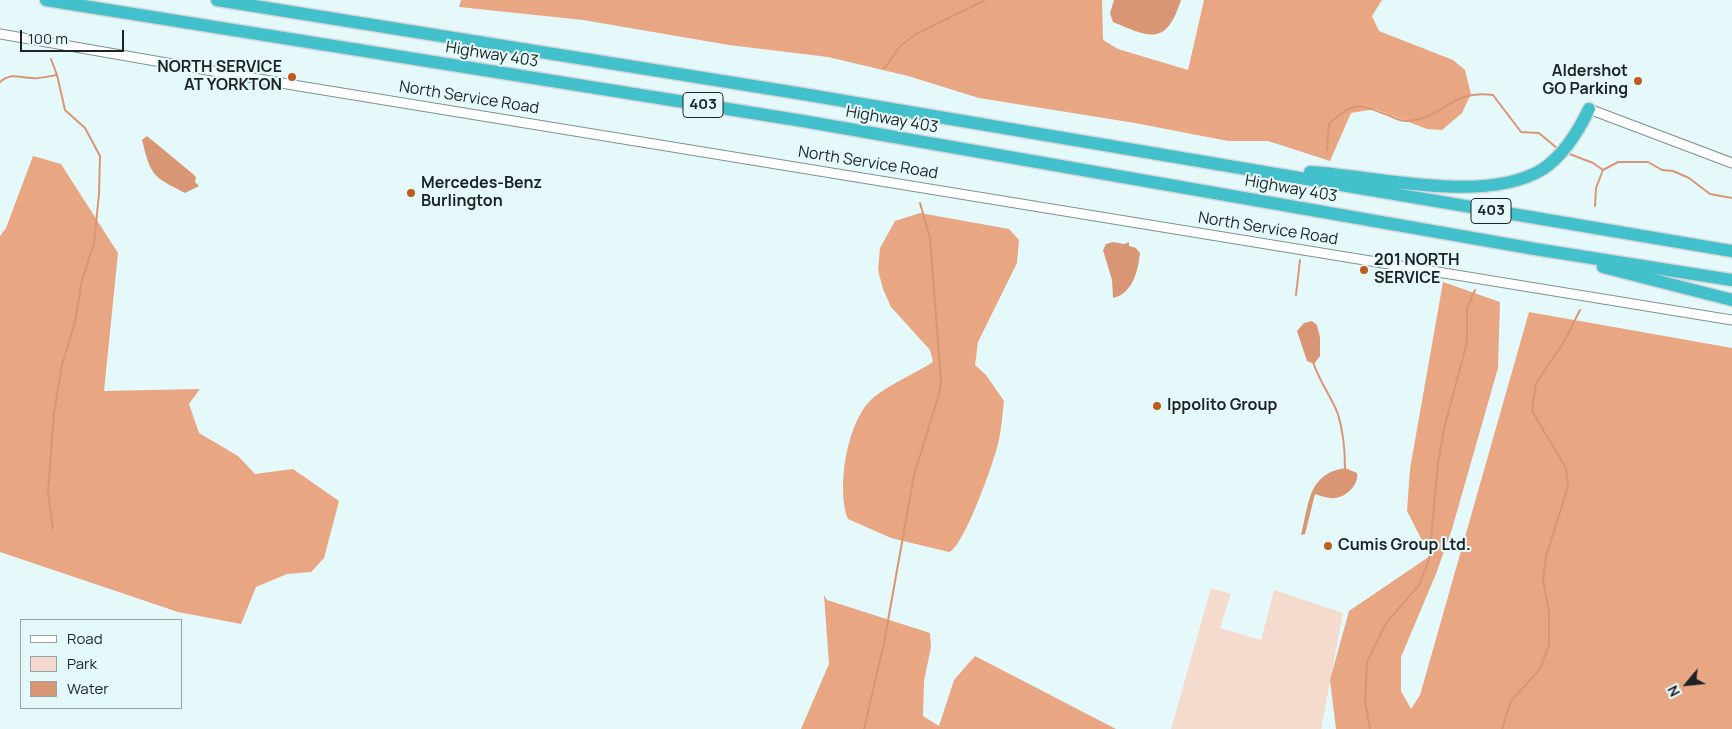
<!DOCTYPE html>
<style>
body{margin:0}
#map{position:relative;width:1732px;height:729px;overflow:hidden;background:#e5f9fb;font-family:Manrope,sans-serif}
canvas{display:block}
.legend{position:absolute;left:20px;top:619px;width:162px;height:90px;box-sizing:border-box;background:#e5f9fb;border:1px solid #95a3a5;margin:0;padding:6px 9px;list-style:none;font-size:15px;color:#1c2324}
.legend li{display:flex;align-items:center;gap:10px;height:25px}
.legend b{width:25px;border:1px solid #95a3a5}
.north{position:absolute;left:1662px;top:659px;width:50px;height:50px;-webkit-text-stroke:4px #e5f9fb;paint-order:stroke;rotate:242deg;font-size:14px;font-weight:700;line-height:20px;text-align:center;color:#1c2324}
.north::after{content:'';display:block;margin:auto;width:18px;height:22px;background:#1c2324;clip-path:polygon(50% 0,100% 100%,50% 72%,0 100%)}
.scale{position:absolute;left:20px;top:30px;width:104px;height:22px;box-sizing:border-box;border:2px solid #1c2324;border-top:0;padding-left:6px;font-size:15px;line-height:18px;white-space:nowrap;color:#1c2324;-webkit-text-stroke:4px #e5f9fb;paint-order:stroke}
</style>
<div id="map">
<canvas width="1732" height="729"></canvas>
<ul class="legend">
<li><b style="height:6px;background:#fff"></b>Road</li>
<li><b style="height:14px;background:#f5dbcd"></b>Park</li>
<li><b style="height:14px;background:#d89674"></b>Water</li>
</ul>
<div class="north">N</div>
<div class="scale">100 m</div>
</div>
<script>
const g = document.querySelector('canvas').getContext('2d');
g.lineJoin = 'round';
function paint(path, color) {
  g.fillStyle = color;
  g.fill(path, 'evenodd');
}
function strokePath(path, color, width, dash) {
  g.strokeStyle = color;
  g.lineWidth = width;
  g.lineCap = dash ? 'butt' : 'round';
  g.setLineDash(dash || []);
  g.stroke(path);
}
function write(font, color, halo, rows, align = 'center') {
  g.font = font + ' Manrope,sans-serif';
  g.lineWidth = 4;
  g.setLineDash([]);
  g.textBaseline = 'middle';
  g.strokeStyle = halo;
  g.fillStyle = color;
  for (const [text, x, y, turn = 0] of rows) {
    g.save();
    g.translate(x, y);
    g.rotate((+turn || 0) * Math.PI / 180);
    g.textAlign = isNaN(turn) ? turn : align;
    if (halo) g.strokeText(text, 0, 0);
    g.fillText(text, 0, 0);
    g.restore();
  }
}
const green = new Path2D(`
 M 1211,588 L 1231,594 L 1220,628 L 1261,640 L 1274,590 L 1343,613 L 1321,729 L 1171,729 Z`);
const forest = new Path2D(`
 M 461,0 L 1102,0 L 1103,40 L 1118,49 L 1188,70 L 1204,0 L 1382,0 L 1372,16 L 1379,31 L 1453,60 L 1465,70 L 1471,94 L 1462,113 L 1442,130 L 1427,129 L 1375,109 L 1351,113 L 1330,161 L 1268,141 L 1228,141 L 1135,123 L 979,98 L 908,76 L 828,57 L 729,45 L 583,20 L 459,7 Z
 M 33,156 L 61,164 L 118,253 L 104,391 L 200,389 L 189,404 L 199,433 L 238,456 L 255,474 L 293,469 L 339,501 L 324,558 L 311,572 L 287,574 L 256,587 L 241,624 L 178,612 L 0,552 L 0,236 L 6,228 Z
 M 920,213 L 1009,229 L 1019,240 L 1017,263 L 978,342 L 975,365 L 986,375 L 1004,401 C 1002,418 1001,436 996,451 C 991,469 963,548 949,552 L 891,538 L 848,519 C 836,488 847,419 874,397 C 892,383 914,374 933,362 L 930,350 L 891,307 L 883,289 L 878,270 L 880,248 L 895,221 Z
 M 1443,282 L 1500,302 L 1498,368 L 1452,529 L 1436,574 L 1401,657 L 1401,691 L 1411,709 L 1420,695 L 1529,312 L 1732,348 L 1732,729 L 1336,729 L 1330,680 L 1349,611 L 1430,556 L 1407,511 L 1410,469 Z
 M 824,595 L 827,600 L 930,633 L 931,647 L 924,681 L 923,716 L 939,726 L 954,680 L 975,656 L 1116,729 L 801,729 L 829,664 Z`);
const water = new Path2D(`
 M 1114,0 L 1181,0 C 1166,46 1151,38 1113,22 L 1110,13 Z
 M 147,136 L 193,174 L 196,177 L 195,182 L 199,186 L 185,193 C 152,176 151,176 142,140 Z
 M 1113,242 L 1124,244 L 1129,242 L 1129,246 L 1136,248 L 1140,253 C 1138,272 1132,294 1113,298 L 1112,280 L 1103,250 L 1106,244 Z
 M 1312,321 L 1317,325 L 1320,337 L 1320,356 L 1314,364 L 1307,361 L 1297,331 L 1304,323 Z
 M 1345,468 L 1357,473 C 1359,484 1347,497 1335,498 C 1329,499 1321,496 1315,494 L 1305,534 L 1301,535 C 1309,505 1307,474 1345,468 Z`);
const stream = new Path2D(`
 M 51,59 L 57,75 L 65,110 L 85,128 L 100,156 L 99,194 L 94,243 L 82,280 L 75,322 L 62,365 L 54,413 L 48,492 L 53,529
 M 884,69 L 900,46 L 916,34 L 985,0
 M 0,82 C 11,72 19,78 32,78 C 40,79 49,76 57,75
 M 1327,150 L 1329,124 C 1354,100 1358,104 1390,116 C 1395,118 1402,122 1408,121 C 1445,118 1450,89 1493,95 L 1521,132 L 1539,133 L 1558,149
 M 1567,153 L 1593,163 L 1603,170
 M 1595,206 L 1596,188 L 1603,170 L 1618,162 L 1648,162 L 1662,170 L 1673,171 L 1689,178 L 1710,194 L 1732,198
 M 1296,295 L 1300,260
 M 1313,362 C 1319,381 1331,396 1338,414 C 1343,431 1345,451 1345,468
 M 864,729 L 884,643 L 914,475 L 939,394 L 941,381 L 930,238 L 920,203
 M 1370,729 L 1365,700 L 1367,662 L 1386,623 L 1419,585 L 1429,560 L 1438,463 L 1444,429 L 1467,342 L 1467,308 L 1475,290
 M 1502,729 L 1511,701 L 1540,669 L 1549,645 L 1549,612 L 1543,580 L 1546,557 L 1568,486 L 1566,468 L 1532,411 L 1536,383 L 1564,342 L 1580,310`);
const tertiary = new Path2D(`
 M 0,34 L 299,86 L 1732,320
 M 1589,109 L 1732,163`);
const motorway = new Path2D(`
 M 46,0 L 803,121 L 1535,249 L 1732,280
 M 217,0 L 803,94 L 1732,251
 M 1310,172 C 1376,176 1485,205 1543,169 C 1564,155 1578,132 1589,109
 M 1603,267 L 1732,300`);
const markers = [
 [292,77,5,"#bd5c1d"],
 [1638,81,5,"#bd5c1d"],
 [411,193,5,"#bd5c1d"],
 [1364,270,5,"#bd5c1d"],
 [1157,406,5,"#bd5c1d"],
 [1328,546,5,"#bd5c1d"]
];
const shields = [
 [703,105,40],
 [1491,211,40]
];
const shieldNames = [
 ["403",703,105],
 ["403",1491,211]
];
const streetNames = [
 ["Highway 403",492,55,9],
 ["North Service Road",469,98,9],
 ["Highway 403",892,120,10],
 ["North Service Road",868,163,9],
 ["Highway 403",1291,189,10],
 ["North Service Road",1268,229,9]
];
const poiNames = [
 ["NORTH SERVICE",282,68,"right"],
 ["AT YORKTON",282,86,"right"],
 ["Aldershot",1628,72,"right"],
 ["GO Parking",1628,90,"right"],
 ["Mercedes-Benz",421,184],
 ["Burlington",421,202],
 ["201 NORTH",1374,261],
 ["SERVICE",1374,279],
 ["Ippolito Group",1167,406],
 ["Cumis Group Ltd.",1338,546]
];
paint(green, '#f5dbcd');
paint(forest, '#e9a683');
paint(water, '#d89674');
strokePath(stream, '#d89674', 2);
strokePath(tertiary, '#7f9192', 11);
strokePath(motorway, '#d6d7d8', 15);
strokePath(tertiary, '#fff', 9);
strokePath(motorway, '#42c0cc', 12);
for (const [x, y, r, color] of markers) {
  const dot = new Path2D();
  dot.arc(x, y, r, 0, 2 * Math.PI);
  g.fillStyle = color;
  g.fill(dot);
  strokePath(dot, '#e5f9fb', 2);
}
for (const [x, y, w] of shields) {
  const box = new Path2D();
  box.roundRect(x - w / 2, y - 12.5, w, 25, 4);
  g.fillStyle = '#e5f9fb';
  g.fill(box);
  strokePath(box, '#1c2324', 1);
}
write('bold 15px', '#1c2324', null, shieldNames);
write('16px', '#1c2324', '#e5f9fb', streetNames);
write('bold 16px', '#1c2324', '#e5f9fb', poiNames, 'left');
</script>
